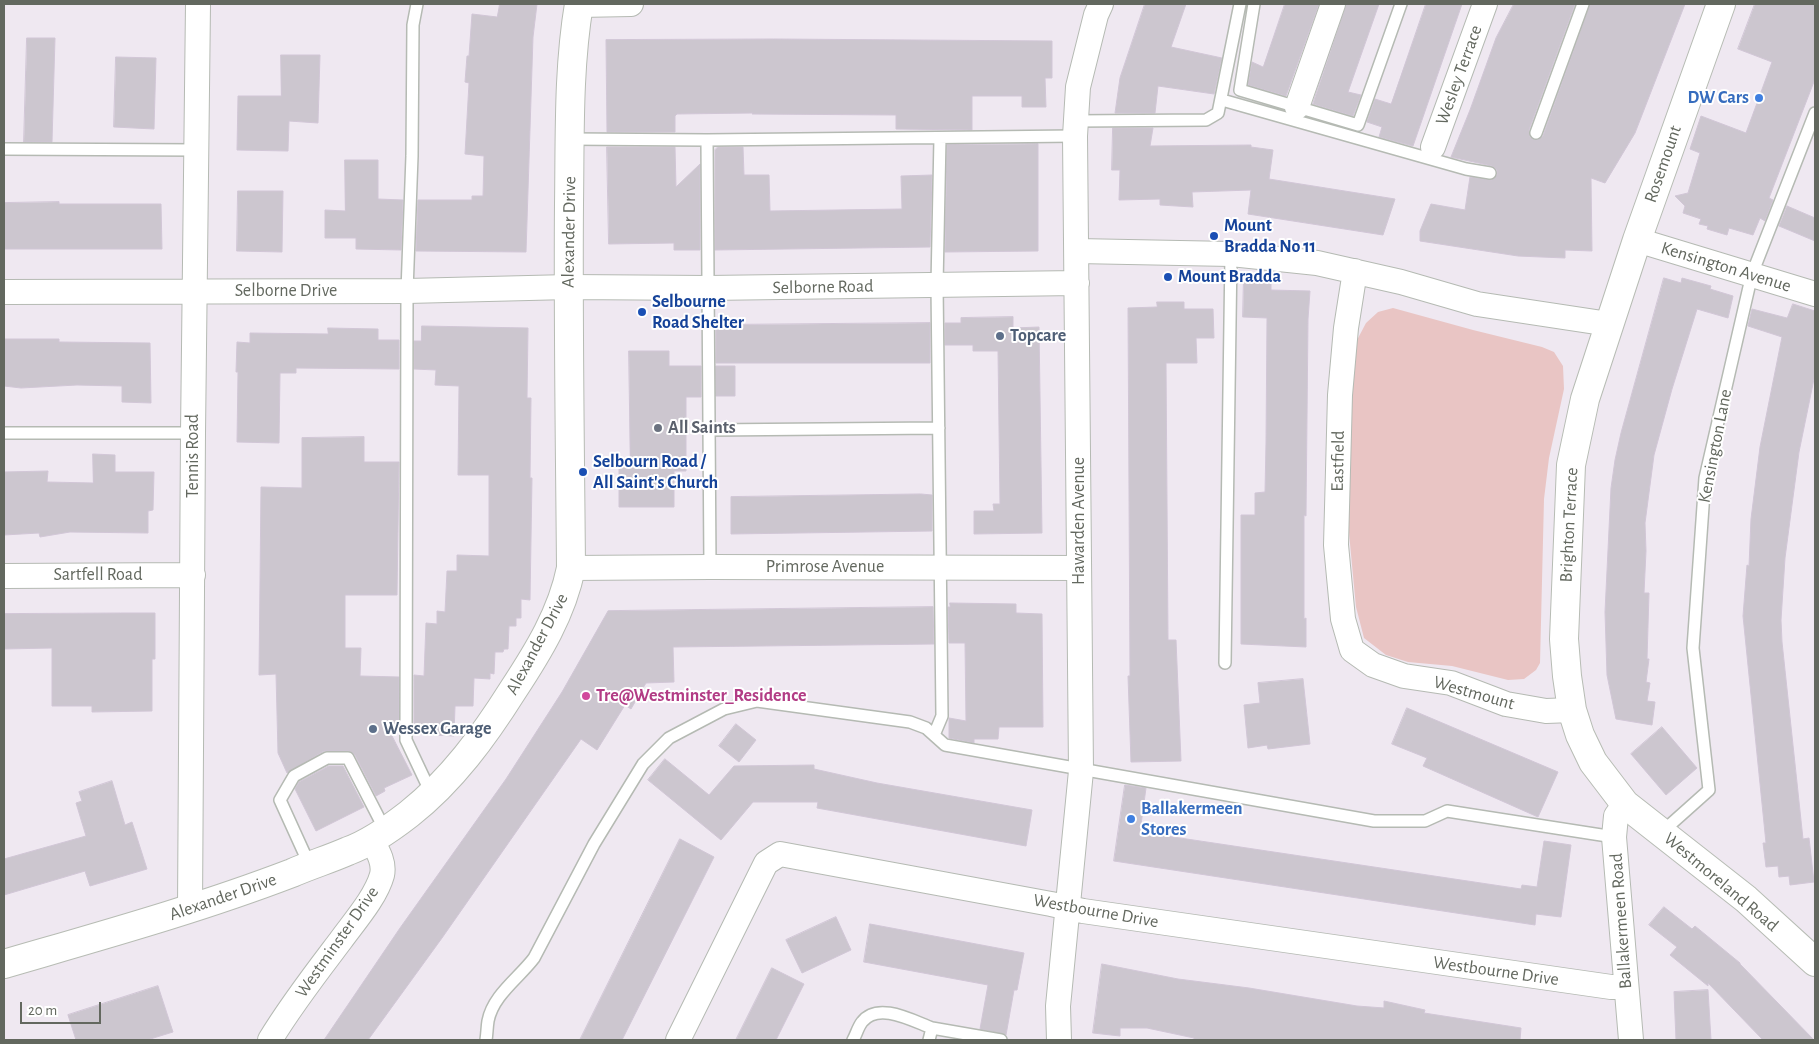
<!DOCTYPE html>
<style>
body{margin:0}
#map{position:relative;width:1819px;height:1044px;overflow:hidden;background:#efe8f1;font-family:"Alegreya Sans",sans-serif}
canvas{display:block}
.frame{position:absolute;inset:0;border:5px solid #63685f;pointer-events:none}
.scale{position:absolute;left:20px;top:1002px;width:81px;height:22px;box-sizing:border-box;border:2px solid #63685f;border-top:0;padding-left:6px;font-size:15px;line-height:18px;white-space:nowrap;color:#63685f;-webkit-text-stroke:4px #fff;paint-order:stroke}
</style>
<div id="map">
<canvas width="1819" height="1044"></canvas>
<div class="frame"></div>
<div class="scale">20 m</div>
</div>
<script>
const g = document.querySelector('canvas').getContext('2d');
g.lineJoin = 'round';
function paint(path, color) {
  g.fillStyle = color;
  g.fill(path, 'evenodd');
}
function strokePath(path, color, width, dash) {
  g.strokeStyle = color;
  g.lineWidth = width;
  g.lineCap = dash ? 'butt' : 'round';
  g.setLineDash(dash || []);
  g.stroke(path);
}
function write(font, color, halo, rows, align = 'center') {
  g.font = font + ' "Alegreya Sans",sans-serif';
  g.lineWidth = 4;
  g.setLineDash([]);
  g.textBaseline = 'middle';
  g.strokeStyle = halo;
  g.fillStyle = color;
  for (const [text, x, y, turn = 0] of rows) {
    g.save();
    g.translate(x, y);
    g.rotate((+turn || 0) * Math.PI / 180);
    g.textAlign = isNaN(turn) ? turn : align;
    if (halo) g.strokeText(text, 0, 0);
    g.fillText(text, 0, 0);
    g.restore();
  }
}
const green = new Path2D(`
 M 1393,308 L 1473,330 L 1542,347 L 1554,352 L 1563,366 L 1564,389 L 1549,458 L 1544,499 L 1540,663 L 1536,670 L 1524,679 L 1508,680 L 1452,666 L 1408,662 L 1386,655 L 1364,638 L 1356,607 L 1349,533 L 1349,413 L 1356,342 L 1366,323 L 1378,312 Z`);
const building = new Path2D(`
 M 500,4 L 537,4 L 533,37 L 526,252 L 416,251 L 418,200 L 472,200 L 472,196 L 483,196 L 484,156 L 465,154 L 469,83 L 465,82 L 467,56 L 469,56 L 472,14 L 497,17 Z
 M 1145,4 L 1186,4 L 1171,47 L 1222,58 L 1214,94 L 1158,86 L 1155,113 L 1115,113 L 1120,78 Z
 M 1285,4 L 1319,4 L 1286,96 L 1248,85 L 1252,62 L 1263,67 Z
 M 1346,4 L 1379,4 L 1348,92 L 1361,95 L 1353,116 L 1313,104 Z
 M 1426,4 L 1462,4 L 1413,146 L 1379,137 L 1382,127 L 1367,122 L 1375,99 L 1391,104 Z
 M 1514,4 L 1575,4 L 1529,130 L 1530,137 L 1537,140 L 1543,136 L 1590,4 L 1685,4 L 1635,133 L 1605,183 L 1591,178 L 1592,251 L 1565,250 L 1565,258 L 1518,256 L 1420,241 L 1420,231 L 1431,204 L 1465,210 L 1470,177 L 1492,180 L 1497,175 L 1497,170 L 1492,166 L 1451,157 L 1470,110 L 1496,38 Z
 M 1755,4 L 1815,4 L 1815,79 L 1769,198 L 1773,200 L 1765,221 L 1760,218 L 1753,235 L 1729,228 L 1727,235 L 1707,229 L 1708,226 L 1699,224 L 1701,219 L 1683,213 L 1685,206 L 1675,196 L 1688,193 L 1700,153 L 1690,149 L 1701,116 L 1746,133 L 1772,62 L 1738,49 Z
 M 27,38 L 55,38 L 52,142 L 24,142 Z
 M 774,39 L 1052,41 L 1052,78 L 1045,78 L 1046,107 L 1022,107 L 1022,96 L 972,96 L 972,130 L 896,129 L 896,115 L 752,114 L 753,113 L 677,114 L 675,116 L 675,132 L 607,132 L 606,40 Z
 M 281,55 L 320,55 L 318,123 L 289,121 L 288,151 L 237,150 L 238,96 L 281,96 Z
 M 116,57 L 156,58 L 154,129 L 114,127 Z
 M 1113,128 L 1153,128 L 1150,146 L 1251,145 L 1251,147 L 1273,150 L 1269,179 L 1395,199 L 1383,235 L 1248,214 L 1251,190 L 1192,192 L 1193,207 L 1160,205 L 1160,199 L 1119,200 L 1120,170 L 1112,170 Z
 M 1038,144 L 1038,251 L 945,252 L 947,145 Z
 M 607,147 L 675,147 L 676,187 L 700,164 L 700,250 L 674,250 L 674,243 L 609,244 Z
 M 718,147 L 743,147 L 744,175 L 769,175 L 770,211 L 902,209 L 901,176 L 932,175 L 930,247 L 715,250 L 715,150 Z
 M 345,160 L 378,160 L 378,199 L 403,200 L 401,250 L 356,249 L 356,238 L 325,238 L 325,210 L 345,211 Z
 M 238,191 L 283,191 L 282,252 L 237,251 Z
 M 59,202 L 59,204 L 161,204 L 162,249 L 4,249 L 4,203 Z
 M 1787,206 L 1815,218 L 1815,241 L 1779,226 Z
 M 1244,275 L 1271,275 L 1271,290 L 1310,291 L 1308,319 L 1306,516 L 1304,515 L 1304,619 L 1306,618 L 1306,647 L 1241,644 L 1241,515 L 1255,515 L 1255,493 L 1265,492 L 1266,443 L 1267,318 L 1243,317 Z
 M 1664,278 L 1681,283 L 1682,278 L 1711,286 L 1710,289 L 1733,296 L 1728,318 L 1697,309 L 1672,389 L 1654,455 L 1645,523 L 1646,551 L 1644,593 L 1649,593 L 1647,659 L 1649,659 L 1646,682 L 1650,683 L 1647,701 L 1655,702 L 1652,725 L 1616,719 L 1607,675 L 1605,612 L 1611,488 L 1615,460 L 1621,433 Z
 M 1157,302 L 1184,302 L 1184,309 L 1213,309 L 1214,338 L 1196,338 L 1197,363 L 1166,363 L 1168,640 L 1176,640 L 1181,761 L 1131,762 L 1128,676 L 1130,676 L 1128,308 L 1157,307 Z
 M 1793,304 L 1815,311 L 1815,374 L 1799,452 L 1785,558 L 1781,620 L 1782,642 L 1803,839 L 1809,838 L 1814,882 L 1790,885 L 1789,876 L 1779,877 L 1778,866 L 1766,867 L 1763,843 L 1766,843 L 1743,616 L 1747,565 L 1749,566 L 1751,519 L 1760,447 L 1782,337 L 1748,326 L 1752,309 L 1787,318 Z
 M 1013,317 L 1013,328 L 1039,327 L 1042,533 L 974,534 L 974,511 L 994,511 L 993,504 L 1000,504 L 998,351 L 973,351 L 973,345 L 945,345 L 945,323 L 961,323 L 961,318 Z
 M 930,323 L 930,363 L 716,363 L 716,325 Z
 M 422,326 L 528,328 L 527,398 L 531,398 L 530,478 L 532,478 L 530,600 L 521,599 L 521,618 L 516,618 L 516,626 L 509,626 L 508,649 L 504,649 L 503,652 L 495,652 L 494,674 L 490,673 L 490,679 L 474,678 L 473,706 L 455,706 L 454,736 L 414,734 L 414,675 L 424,676 L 426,623 L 437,624 L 437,611 L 445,612 L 447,571 L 457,571 L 457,555 L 489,556 L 489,475 L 458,475 L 459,386 L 435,385 L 436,370 L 414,369 L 414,341 L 421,341 Z
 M 328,328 L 378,329 L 378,340 L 399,340 L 399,369 L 296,368 L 296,373 L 280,373 L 279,443 L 237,442 L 238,372 L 236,372 L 237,342 L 250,343 L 250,333 L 328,334 Z
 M 4,339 L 59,339 L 59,342 L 150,343 L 151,403 L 122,402 L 122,386 L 77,385 L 21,388 L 4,386 Z
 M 629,351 L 669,351 L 669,366 L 701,366 L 701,397 L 686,397 L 686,471 L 674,471 L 674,507 L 619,507 L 619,460 L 630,460 Z
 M 716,366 L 735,366 L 735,396 L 716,396 Z
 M 364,437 L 364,462 L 399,462 L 397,595 L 345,595 L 345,648 L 361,648 L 360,676 L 399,677 L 399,733 L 390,732 L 412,775 L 384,788 L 385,791 L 376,796 L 355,755 L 349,751 L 324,751 L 287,773 L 278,753 L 276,674 L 259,675 L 261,487 L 302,488 L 302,438 Z
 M 93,454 L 115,455 L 115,472 L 154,472 L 153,510 L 148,511 L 148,533 L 70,532 L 40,537 L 39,533 L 4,535 L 4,472 L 48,471 L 47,482 L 93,483 Z
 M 921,494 L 932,495 L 932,531 L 731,534 L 731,497 Z
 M 950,603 L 1016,604 L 1016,613 L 1042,614 L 1043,727 L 999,727 L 998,739 L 974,739 L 974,743 L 949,738 L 949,718 L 966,721 L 965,643 L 949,643 L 948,607 L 950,607 Z
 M 933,607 L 934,644 L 673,647 L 674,682 L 646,683 L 631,709 L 625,705 L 597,750 L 581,739 L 442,938 L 368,1040 L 324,1040 L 400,928 L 506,779 L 562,692 L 608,611 Z
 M 121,613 L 155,613 L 155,659 L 152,659 L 152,711 L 92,712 L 92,706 L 52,706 L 52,648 L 4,649 L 4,614 Z
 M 1303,679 L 1310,744 L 1268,749 L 1267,745 L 1248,748 L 1244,705 L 1260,703 L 1258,683 Z
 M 1407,708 L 1558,772 L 1538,817 L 1423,766 L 1427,758 L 1392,744 Z
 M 736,724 L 756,740 L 739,762 L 719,746 Z
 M 1662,727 L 1697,768 L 1666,795 L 1631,754 Z
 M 665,759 L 709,795 L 734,766 L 814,765 L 814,769 L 877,783 L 1032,810 L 1026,846 L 817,808 L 818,802 L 753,802 L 721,840 L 648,780 Z
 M 329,766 L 343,766 L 364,807 L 316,831 L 295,789 L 299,782 Z
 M 112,781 L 125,825 L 132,822 L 147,869 L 90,886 L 85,871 L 4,895 L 4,859 L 86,836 L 76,803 L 82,801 L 79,792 Z
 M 1125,785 L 1146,788 L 1140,832 L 1521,889 L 1522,885 L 1537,887 L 1544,841 L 1571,845 L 1561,917 L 1536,914 L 1535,925 L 1114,861 Z
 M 680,839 L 714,857 L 622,1040 L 580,1040 Z
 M 1664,907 L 1692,929 L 1695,926 L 1740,963 L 1740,964 L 1814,1040 L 1763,1040 L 1708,983 L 1708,986 L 1670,955 L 1677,947 L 1649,925 Z
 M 836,917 L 851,950 L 802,973 L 786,940 Z
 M 870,924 L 1024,953 L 1017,990 L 1014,990 L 1006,1035 L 980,1029 L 988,985 L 864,962 Z
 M 1102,964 L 1178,979 L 1249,988 L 1357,1006 L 1384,1008 L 1384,1001 L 1425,1010 L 1424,1013 L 1521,1028 L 1520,1040 L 1194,1040 L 1194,1038 L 1147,1028 L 1120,1028 L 1120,1036 L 1093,1033 Z
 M 772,968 L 804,984 L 776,1040 L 736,1040 Z
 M 158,986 L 173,1032 L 147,1040 L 76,1040 L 68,1015 Z
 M 1708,990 L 1711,1040 L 1676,1040 L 1674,992 Z`);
const lane = new Path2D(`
 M 417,4 L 413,25 L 412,156 L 407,291 L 406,740 L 431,793
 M 1254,4 L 1240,90 L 1358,125 L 1401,4
 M 1222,100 L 1466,169 L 1490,173
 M 1076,121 L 1206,120 L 1218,113 L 1240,4
 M 1536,133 L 1583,4
 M 570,139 L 707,140 L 1075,136
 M 707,140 L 710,567
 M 4,149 L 197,150
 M 710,430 L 939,428
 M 4,433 L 193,433
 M 1225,663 L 1231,254
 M 934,735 L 942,716 L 937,285 L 940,138
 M 1662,832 L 1709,790 L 1693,648 L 1705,478 L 1752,274 L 1815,113
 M 310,866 L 280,800 L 294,776 L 327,758 L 348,758 L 385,830
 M 486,1040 C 487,1034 487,1027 488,1021 C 493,995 519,978 534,958 L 594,844 L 643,764 L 669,738 L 724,709 L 757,701 L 910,722 L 926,728 L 945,745 L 1374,821 L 1425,821 L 1447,811 L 1614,837
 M 853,1040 C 856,1035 858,1027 862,1022 C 878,1001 913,1021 932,1028
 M 929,1040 L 932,1028 L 1001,1040`);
const street = new Path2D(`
 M 579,5 L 631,4
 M 1297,107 L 1333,4
 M 1433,147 L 1485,4
 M 1637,240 L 1815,294
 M 1077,251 L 1231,254 L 1317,263 L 1401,282 L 1477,304 L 1609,324
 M 1355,271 L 1346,328 L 1340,395 L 1336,545 L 1343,619 L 1352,650 L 1373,665 L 1404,676 L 1451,683 L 1506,704 L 1546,711 L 1572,710
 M 4,292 L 407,291 L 569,287 L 708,288 L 1077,283
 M 571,568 L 710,567 L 1079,568
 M 4,576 L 193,575
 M 1625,804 L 1616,816 L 1614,837 L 1631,1040
 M 190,909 L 193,433 L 198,4
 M 270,1040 C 291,1005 316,973 341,940 C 354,922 376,897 382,875 C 385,862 377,850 371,839
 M 678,1040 L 766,863 L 780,854 L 1051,904 L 1083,911 L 1611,987 L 1626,987
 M 1059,1040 L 1058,1006 L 1081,771 L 1075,136 L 1078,87 L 1096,15 L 1101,4`);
const secondary = new Path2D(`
 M 1721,4 L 1637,240 L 1585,399 L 1571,465 L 1564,639 L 1567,676 L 1572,710 L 1580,735 L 1593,762 L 1625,804 L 1746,899 L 1815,962
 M 4,964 C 100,936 198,909 292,873 C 310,865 330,859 348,851 C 370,843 391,828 409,814 C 452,780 484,736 513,690 C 538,652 562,613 571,568 C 570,447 568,326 569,204 C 570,138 568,69 579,4`);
const markers = [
 [1759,98,5,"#3f7fe0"],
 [1214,236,5,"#1a4fb4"],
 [1168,277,5,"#1a4fb4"],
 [642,312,5,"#1a4fb4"],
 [1000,336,5,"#5c6f8a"],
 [658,428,5,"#6b7280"],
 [583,472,5,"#1a4fb4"],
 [586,696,5,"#d1479c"],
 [373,729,5,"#5c6f8a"],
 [1131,819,5,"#3f7fe0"]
];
const streetNames = [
 ["Wesley Terrace",1459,75,-70],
 ["Rosemount",1663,164,-71],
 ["Alexander Drive",569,232,-89],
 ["Kensington Avenue",1726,267,17],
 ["Selborne Road",823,287,-1],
 ["Selborne Drive",286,291],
 ["Kensington Lane",1715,446,-79],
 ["Tennis Road",193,456,-90],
 ["Eastfield",1338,461,-89],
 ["Hawarden Avenue",1079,521,-90],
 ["Brighton Terrace",1569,525,-87],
 ["Primrose Avenue",825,567],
 ["Sartfell Road",98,575],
 ["Alexander Drive",537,644,-62],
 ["Westmount",1474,693,16],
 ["Westmoreland Road",1721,882,40],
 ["Alexander Drive",223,897,-19],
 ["Westbourne Drive",1096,911,10],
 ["Ballakermeen Road",1621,921,-94],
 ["Westminster Drive",337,942,-55],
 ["Westbourne Drive",1496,971,8]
];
const shopNames = [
 ["DW Cars",1749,98],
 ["Ballakermeen",1141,809,"left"],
 ["Stores",1141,830,"left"]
];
const transitNames = [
 ["Mount",1224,226],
 ["Bradda No 11",1224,247],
 ["Mount Bradda",1178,277],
 ["Selbourne",652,302],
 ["Road Shelter",652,323],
 ["Selbourn Road /",593,462],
 ["All Saint's Church",593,483]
];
const serviceNames = [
 ["Topcare",1010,336],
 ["Wessex Garage",383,729]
];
const worshipNames = [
 ["All Saints",668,428]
];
const hotelNames = [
 ["Tre@Westminster_Residence",596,696]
];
paint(green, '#e9c5c4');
paint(building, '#ccc6cf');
strokePath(building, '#d1c6d6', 1);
strokePath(lane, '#b5bab3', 14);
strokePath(street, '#b5bab3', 26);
strokePath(secondary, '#b7bcb4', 30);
strokePath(lane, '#fff', 11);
strokePath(street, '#fff', 24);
strokePath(secondary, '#fff', 28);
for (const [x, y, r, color] of markers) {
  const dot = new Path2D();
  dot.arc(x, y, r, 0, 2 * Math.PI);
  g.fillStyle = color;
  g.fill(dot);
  strokePath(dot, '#fff', 2);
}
write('18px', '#63685f', '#fff', streetNames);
write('bold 18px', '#366cbe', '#fff', shopNames, 'right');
write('bold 18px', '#164399', '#fff', transitNames, 'left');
write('bold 18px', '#4e5e75', '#fff', serviceNames, 'left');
write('bold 18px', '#5b616d', '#fff', worshipNames, 'left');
write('bold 18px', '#b23c85', '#fff', hotelNames, 'left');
</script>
